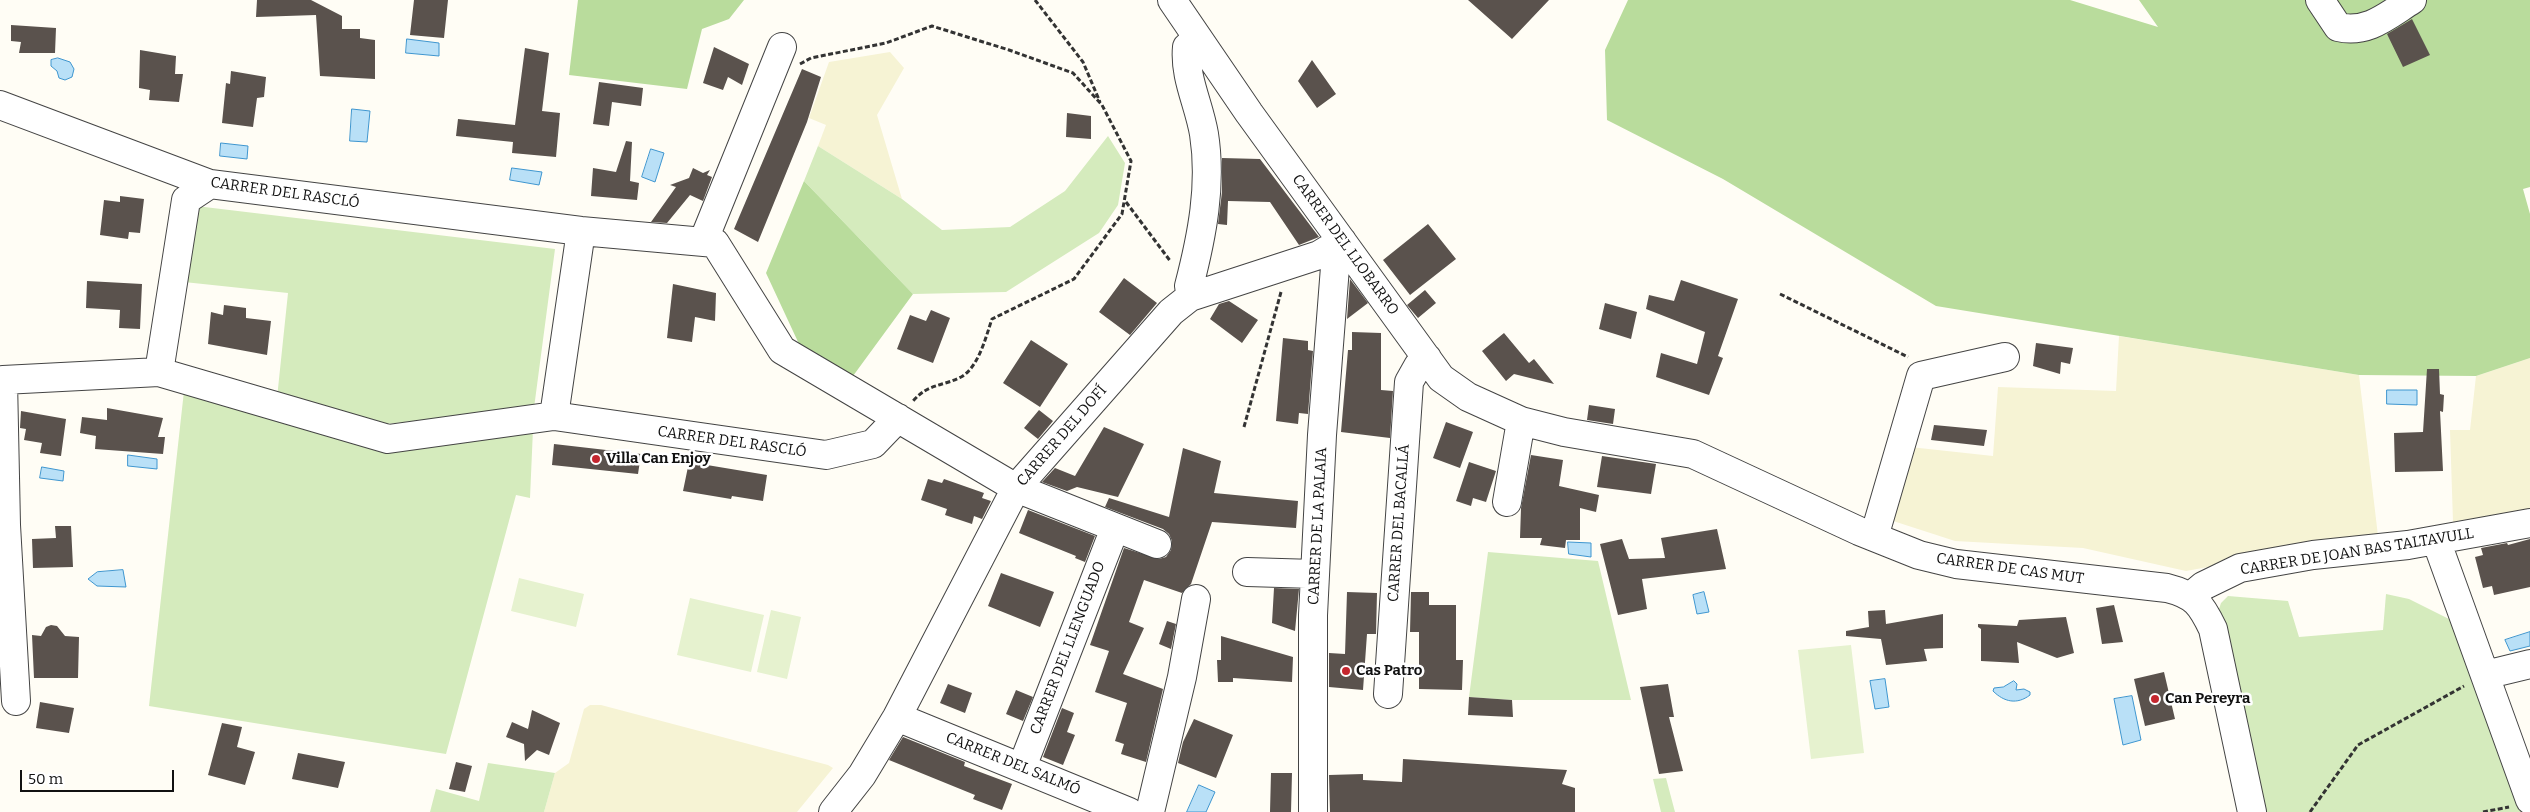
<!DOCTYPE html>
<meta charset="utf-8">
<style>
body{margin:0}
#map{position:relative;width:2530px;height:812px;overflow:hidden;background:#fffdf5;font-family:Bitter,serif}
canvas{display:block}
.scale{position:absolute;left:20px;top:770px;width:154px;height:22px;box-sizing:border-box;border:2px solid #111;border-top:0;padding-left:6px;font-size:15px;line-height:18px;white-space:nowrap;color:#111;-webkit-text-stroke:4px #fff;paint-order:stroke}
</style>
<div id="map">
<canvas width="2530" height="812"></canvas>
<div class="scale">50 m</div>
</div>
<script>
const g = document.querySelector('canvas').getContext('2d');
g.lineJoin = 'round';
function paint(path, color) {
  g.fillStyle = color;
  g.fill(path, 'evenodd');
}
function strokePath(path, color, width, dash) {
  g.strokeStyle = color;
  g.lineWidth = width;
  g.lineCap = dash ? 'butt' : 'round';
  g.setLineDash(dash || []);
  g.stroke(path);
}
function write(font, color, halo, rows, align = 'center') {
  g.font = font + ' Bitter,serif';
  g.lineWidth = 5;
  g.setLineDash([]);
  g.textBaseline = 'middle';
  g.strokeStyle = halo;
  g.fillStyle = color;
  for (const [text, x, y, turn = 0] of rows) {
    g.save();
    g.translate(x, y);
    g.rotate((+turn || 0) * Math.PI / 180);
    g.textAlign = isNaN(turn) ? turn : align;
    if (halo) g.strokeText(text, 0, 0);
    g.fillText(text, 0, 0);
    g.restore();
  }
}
const farmland = new Path2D(`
 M 890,52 L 904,68 L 877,115 L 902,199 L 818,146 L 826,125 L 809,118 L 829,62 Z
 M 2119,336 L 2359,375 L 2378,536 L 2186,571 L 2083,548 L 1955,541 L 1887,519 L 1910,447 L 1993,456 L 1998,387 L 2116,391 Z
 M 2530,358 L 2530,509 L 2453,522 L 2450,430 L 2470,430 L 2476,376 Z
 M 590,705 L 601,705 L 828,765 L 833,768 L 797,812 L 544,812 L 555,773 L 569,763 L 584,709 Z`);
const green = new Path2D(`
 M 1108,136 L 1125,163 L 1118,205 L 1099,233 L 1006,292 L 913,294 L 804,181 L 818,146 L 902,199 L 942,230 L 1010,227 L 1065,191 Z
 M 196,206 L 555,249 L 534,408 L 386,424 L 277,398 L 288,293 L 184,282 Z
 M 184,391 L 380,452 L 533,429 L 530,498 L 516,495 L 446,754 L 149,706 Z
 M 1488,552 L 1598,561 L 1631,700 L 1512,700 L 1469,697 Z
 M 2386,594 L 2409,599 L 2457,623 L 2523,812 L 2262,812 L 2218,612 L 2221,603 L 2228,596 L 2288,601 L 2299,637 L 2383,630 Z
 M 488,763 L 555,773 L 544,812 L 430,812 L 436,789 L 479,801 Z
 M 1666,778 L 1675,812 L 1661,812 L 1653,779 Z`);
const forest = new Path2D(`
 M 578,0 L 744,0 L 729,19 L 702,29 L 687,89 L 569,75 Z
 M 1628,0 L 2070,0 L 2158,27 L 2139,0 L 2530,0 L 2530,187 L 2523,189 L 2530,214 L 2530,358 L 2476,376 L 2359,375 L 1936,306 L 1723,179 L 1607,120 L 1605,50 Z
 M 804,181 L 913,294 L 853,376 L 799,344 L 766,273 Z`);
const pitch = new Path2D(`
 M 519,578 L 584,594 L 576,627 L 511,611 Z
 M 690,598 L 764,615 L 751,672 L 677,655 Z
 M 771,610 L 801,617 L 787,679 L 757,672 Z
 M 1851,645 L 1864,753 L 1811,759 L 1798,650 Z`);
const water = new Path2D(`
 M 407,39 L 439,43 L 439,56 L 406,53 Z
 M 58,58 L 70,62 L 74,69 L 72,77 L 65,80 L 59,78 L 57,71 L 51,66 L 51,60 Z
 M 352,109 L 370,111 L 367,142 L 350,141 Z
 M 221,143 L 248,146 L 247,159 L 220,156 Z
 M 651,149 L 664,153 L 655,182 L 642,177 Z
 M 512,168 L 542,172 L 539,185 L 510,180 Z
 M 2387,390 L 2417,390 L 2417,405 L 2387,404 Z
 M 128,455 L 157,459 L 157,469 L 128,466 Z
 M 42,467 L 64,471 L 63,481 L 40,478 Z
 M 1568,542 L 1591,543 L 1591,557 L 1569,554 Z
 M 123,570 L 126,587 L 97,586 L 88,579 L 97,572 Z
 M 1704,592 L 1709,612 L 1697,614 L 1693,595 Z
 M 2530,632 L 2530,646 L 2510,651 L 2505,640 Z
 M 1885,679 L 1889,707 L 1875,709 L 1870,681 Z
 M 2014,681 L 2017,684 L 2016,690 L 2024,689 L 2030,692 L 2030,695 C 2017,705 2004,702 1993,691 L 1994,688 L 2003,687 Z
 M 2132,696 L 2141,740 L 2123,745 L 2114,699 Z
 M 1199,785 L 1215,792 L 1206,812 L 1187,812 Z`);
const building = new Path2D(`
 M 257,0 L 311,0 L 342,16 L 342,29 L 360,29 L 360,38 L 375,40 L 375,79 L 320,76 L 316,15 L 256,17 Z
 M 414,0 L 448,0 L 444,38 L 410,35 Z
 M 1468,0 L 1549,0 L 1512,39 Z
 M 2412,19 L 2430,55 L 2403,67 L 2387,34 Z
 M 11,25 L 56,28 L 55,53 L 19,53 L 21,42 L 11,41 Z
 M 714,47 L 749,64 L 742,85 L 728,77 L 723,90 L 703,83 Z
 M 525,48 L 549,53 L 542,111 L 560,113 L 556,157 L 512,153 L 513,142 L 456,136 L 458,119 L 515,125 Z
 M 140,50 L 176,56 L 175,74 L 183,74 L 179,102 L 149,100 L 150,90 L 139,88 Z
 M 1312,60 L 1336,94 L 1317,108 L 1298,81 Z
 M 802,69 L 821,77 L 807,122 L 758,242 L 734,229 Z
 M 231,71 L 266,77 L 264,97 L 257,98 L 253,127 L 222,123 L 226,83 L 230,84 Z
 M 599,82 L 643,88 L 641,106 L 612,102 L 609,126 L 593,124 Z
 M 1067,113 L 1091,116 L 1091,139 L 1066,137 Z
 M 626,141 L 632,142 L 630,181 L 639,183 L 637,200 L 591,196 L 593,168 L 616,172 Z
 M 1222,158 L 1260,159 L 1319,237 L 1299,245 L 1270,202 L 1228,201 L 1227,225 L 1218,224 L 1222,192 Z
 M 693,168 L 703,173 L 710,170 L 707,175 L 712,177 L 703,201 L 690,195 L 667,223 L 651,222 L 676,187 L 670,185 L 689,178 Z
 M 120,196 L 144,199 L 140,233 L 129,232 L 128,239 L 100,235 L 104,200 L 120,202 Z
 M 1428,224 L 1456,259 L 1410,295 L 1383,260 Z
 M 1124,278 L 1157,303 L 1130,335 L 1099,312 Z
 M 1350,279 L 1368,303 L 1347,319 Z
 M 1681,280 L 1738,299 L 1718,356 L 1723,358 L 1709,395 L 1656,377 L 1661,353 L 1697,364 L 1705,332 L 1646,309 L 1649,295 L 1674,301 Z
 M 87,281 L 142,284 L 140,329 L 119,328 L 120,310 L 86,308 Z
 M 673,284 L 716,293 L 715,321 L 695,317 L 692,342 L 667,338 Z
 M 1425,290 L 1436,303 L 1418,318 L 1407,305 Z
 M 1229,301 L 1258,320 L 1242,343 L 1210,319 L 1219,304 Z
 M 1605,303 L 1637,312 L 1631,339 L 1599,329 Z
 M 224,305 L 246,308 L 246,318 L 271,321 L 267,355 L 208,344 L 211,312 L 223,315 Z
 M 931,310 L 950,318 L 933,363 L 897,349 L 910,315 L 926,321 Z
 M 1352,332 L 1381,333 L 1381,390 L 1393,391 L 1390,438 L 1341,432 L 1348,350 L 1352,350 Z
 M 1504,333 L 1529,363 L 1534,359 L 1554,384 L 1514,374 L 1506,381 L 1482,351 Z
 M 1283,338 L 1308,341 L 1308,350 L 1313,351 L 1308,414 L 1299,413 L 1298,424 L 1276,421 Z
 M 1031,340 L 1068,364 L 1040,407 L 1003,383 Z
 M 2036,343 L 2073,348 L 2070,364 L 2061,362 L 2060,374 L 2033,366 Z
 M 2427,369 L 2439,369 L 2440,394 L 2444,395 L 2443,412 L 2440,411 L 2443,471 L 2395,472 L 2394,433 L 2423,432 Z
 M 1589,405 L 1615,409 L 1613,424 L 1587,420 Z
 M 107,408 L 163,418 L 158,437 L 165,437 L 163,454 L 95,449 L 96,436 L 80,433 L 82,417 L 107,420 Z
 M 1039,410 L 1053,421 L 1038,439 L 1024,428 Z
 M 21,411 L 66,419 L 61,456 L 40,453 L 42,443 L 24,440 L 26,429 L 20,428 Z
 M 1446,422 L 1473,432 L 1460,468 L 1433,458 Z
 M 1934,425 L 1987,430 L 1984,446 L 1931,440 Z
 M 1104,427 L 1144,444 L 1118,497 L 1077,487 L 1067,491 L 1042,482 L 1055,468 L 1075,476 Z
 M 554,444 L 641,454 L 638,474 L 552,465 Z
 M 1183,448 L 1221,461 L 1214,493 L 1298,501 L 1296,528 L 1212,522 L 1191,584 L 1182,593 L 1144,580 L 1129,622 L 1144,628 L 1123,674 L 1163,689 L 1146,762 L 1121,754 L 1124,744 L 1115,741 L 1127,703 L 1095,692 L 1109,651 L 1090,645 L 1124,548 L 1159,559 L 1166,557 L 1171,550 L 1172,541 L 1169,534 L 1163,529 L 1105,507 L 1109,498 L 1169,517 Z
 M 1531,455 L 1563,460 L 1559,486 L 1599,495 L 1596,512 L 1580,508 L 1580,540 L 1566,540 L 1565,548 L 1540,545 L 1542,538 L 1520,538 L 1521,508 Z
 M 1602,456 L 1656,464 L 1651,494 L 1597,487 Z
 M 689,462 L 767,475 L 763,501 L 732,496 L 731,499 L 683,491 Z
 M 1469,462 L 1496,471 L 1486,502 L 1473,498 L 1471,506 L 1456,501 Z
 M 928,479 L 942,483 L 944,479 L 984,493 L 982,498 L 991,501 L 982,519 L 974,516 L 972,524 L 945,515 L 947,509 L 921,500 Z
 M 1028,510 L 1095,536 L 1085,562 L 1075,558 L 1076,556 L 1019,533 Z
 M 55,526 L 71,526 L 73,567 L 33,568 L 32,539 L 56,538 Z
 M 1717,529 L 1726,569 L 1642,579 L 1647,609 L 1618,615 L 1600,544 L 1622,539 L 1629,559 L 1665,558 L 1661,538 Z
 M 2530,539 L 2530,587 L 2494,595 L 2492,586 L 2483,588 L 2475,557 L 2483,555 L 2481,548 L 2507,543 L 2508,545 Z
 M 1001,573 L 1054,592 L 1040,627 L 988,606 Z
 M 1274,588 L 1299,589 L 1295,631 L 1272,623 Z
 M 1347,592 L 1377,593 L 1376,634 L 1367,634 L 1363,690 L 1329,687 L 1329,653 L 1345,654 Z
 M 1411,592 L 1429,592 L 1429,605 L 1456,605 L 1456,660 L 1463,660 L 1462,690 L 1419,689 L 1419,632 L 1410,632 Z
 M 2114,605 L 2123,642 L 2102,644 L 2096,608 Z
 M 1885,610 L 1886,624 L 1943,614 L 1943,648 L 1924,649 L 1927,661 L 1886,665 L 1881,639 L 1846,636 L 1846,631 L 1869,627 L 1868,611 Z
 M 2066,617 L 2074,653 L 2057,658 L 2017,642 L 2019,663 L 1981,661 L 1981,629 L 1978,627 L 1978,624 L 2017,626 L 2019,620 Z
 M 1167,621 L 1176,624 L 1171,649 L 1159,644 Z
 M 51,625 L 57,626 L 65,636 L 79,637 L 78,678 L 34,678 L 32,635 L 41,636 L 46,627 Z
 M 1221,636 L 1293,657 L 1292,682 L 1233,678 L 1233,682 L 1218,682 L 1217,660 L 1221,660 Z
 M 2164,672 L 2175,719 L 2145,726 L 2134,679 Z
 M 948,684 L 972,693 L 965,713 L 940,703 Z
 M 1668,684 L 1674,717 L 1669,717 L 1683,771 L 1659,774 L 1640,687 Z
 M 1016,690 L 1033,697 L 1023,721 L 1006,714 Z
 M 1469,697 L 1512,700 L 1513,717 L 1468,715 Z
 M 40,702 L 74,708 L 69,733 L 36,728 Z
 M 1062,708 L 1074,713 L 1067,732 L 1075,735 L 1063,765 L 1043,757 Z
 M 532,710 L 560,723 L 549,755 L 537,750 L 525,761 L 524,744 L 506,737 L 512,722 L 528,729 Z
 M 1194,719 L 1233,735 L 1216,778 L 1178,763 L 1183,742 Z
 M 222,723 L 242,727 L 237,747 L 255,752 L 245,785 L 208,775 Z
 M 903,737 L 965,762 L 964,766 L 1012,784 L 1002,810 L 973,799 L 975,795 L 889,760 Z
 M 298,753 L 345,762 L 338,788 L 292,779 Z
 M 1403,759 L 1567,770 L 1562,784 L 1575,788 L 1575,812 L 1330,812 L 1329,775 L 1363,774 L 1363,780 L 1402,782 Z
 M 456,762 L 472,766 L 465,792 L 449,789 Z
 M 1271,773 L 1292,773 L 1291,812 L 1270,812 Z`);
const path = new Path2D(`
 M 1035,0 L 1083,62 L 1100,102
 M 800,64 L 811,58 L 886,43 L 932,26 L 1009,50 L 1073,73 L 1102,105 L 1131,161 L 1122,214 L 1074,279 L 992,319 C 986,336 979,367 961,377 C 941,387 929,383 913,401
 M 1126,202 L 1171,262
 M 1780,294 L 1908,357
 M 1244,427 L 1281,292
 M 2310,812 L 2358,745 L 2464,686
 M 2483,812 L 2509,807`);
const minor = new Path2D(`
 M 1172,0 L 1249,113 L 1441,378 L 1468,397 L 1521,421 L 1564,432 L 1693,454 L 1859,531 L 1919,555 L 1956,564 L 2167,588 C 2195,595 2201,604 2213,629 L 2252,812
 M 2320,0 L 2338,27 C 2368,34 2388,15 2412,0
 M 0,105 L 210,184 L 581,231 L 715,243 L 782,350 L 1016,488 L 1157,544
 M 703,242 L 782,47
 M 1189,286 C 1202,236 1212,185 1204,134 C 1199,104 1184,77 1187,47 L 1198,38
 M 159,372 L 186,200 L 210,184
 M 554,416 L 581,231
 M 1507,502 L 1521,421
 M 1874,537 L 1921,376 L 2005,357
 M 2436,540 L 2530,800
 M 1247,572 L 1315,574
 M 2191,596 L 2203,586 L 2240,568 L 2313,555 L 2408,545 L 2530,523
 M 2485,675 L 2530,664
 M 1388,694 L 1409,382 L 1418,366 L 1427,358
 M 16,701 L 6,525 L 3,380 L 159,372 L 388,439 L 554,416 L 826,455 L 873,444 L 898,418
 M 897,717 L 1129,812
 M 1022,767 L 1115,528
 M 833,812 L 862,775 L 897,717 L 1016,488 L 1171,312 L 1190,297 L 1319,255 L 1342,241
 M 1150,812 L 1182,677 L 1196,599
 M 1313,812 L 1313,615 L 1322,435 L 1335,267 L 1342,241`);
const markers = [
 [596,459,5,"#c4262e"],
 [1346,671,5,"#c4262e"],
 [2155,699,5,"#c4262e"]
];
const streetNames = [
 ["CARRER DEL RASCLÓ",285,193,8],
 ["CARRER DEL LLOBARRO",1345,245,54],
 ["CARRER DEL DOFÍ",1062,436,-49],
 ["CARRER DEL RASCLÓ",732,442,8],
 ["CARRER DEL BACALLÁ",1399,523,-86],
 ["CARRER DE LA PALAIA",1318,526,-87],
 ["CARRER DE JOAN BAS TALTAVULL",2357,552,-9],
 ["CARRER DE CAS MUT",2010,569,8],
 ["CARRER DEL LLENGUADO",1068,648,-69],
 ["CARRER DEL SALMÓ",1013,764,22]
];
const poiNames = [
 ["Villa Can Enjoy",606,459],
 ["Cas Patro",1356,671],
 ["Can Pereyra",2165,699]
];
paint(farmland, '#f6f3d4');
paint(green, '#d5ebbd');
paint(forest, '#b9dc9c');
paint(pitch, '#e6f2cf');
paint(water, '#b9e0f7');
strokePath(water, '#3f96cf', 1);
paint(building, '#5a524d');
strokePath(minor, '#444', 30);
strokePath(path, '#333', 3, [5, 2.5]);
strokePath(minor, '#fff', 28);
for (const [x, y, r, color] of markers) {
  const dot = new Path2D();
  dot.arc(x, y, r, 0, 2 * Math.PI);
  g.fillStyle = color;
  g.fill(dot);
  strokePath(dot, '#fff', 2);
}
write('15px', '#111', '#fff', streetNames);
write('bold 15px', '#111', '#fff', poiNames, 'left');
</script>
